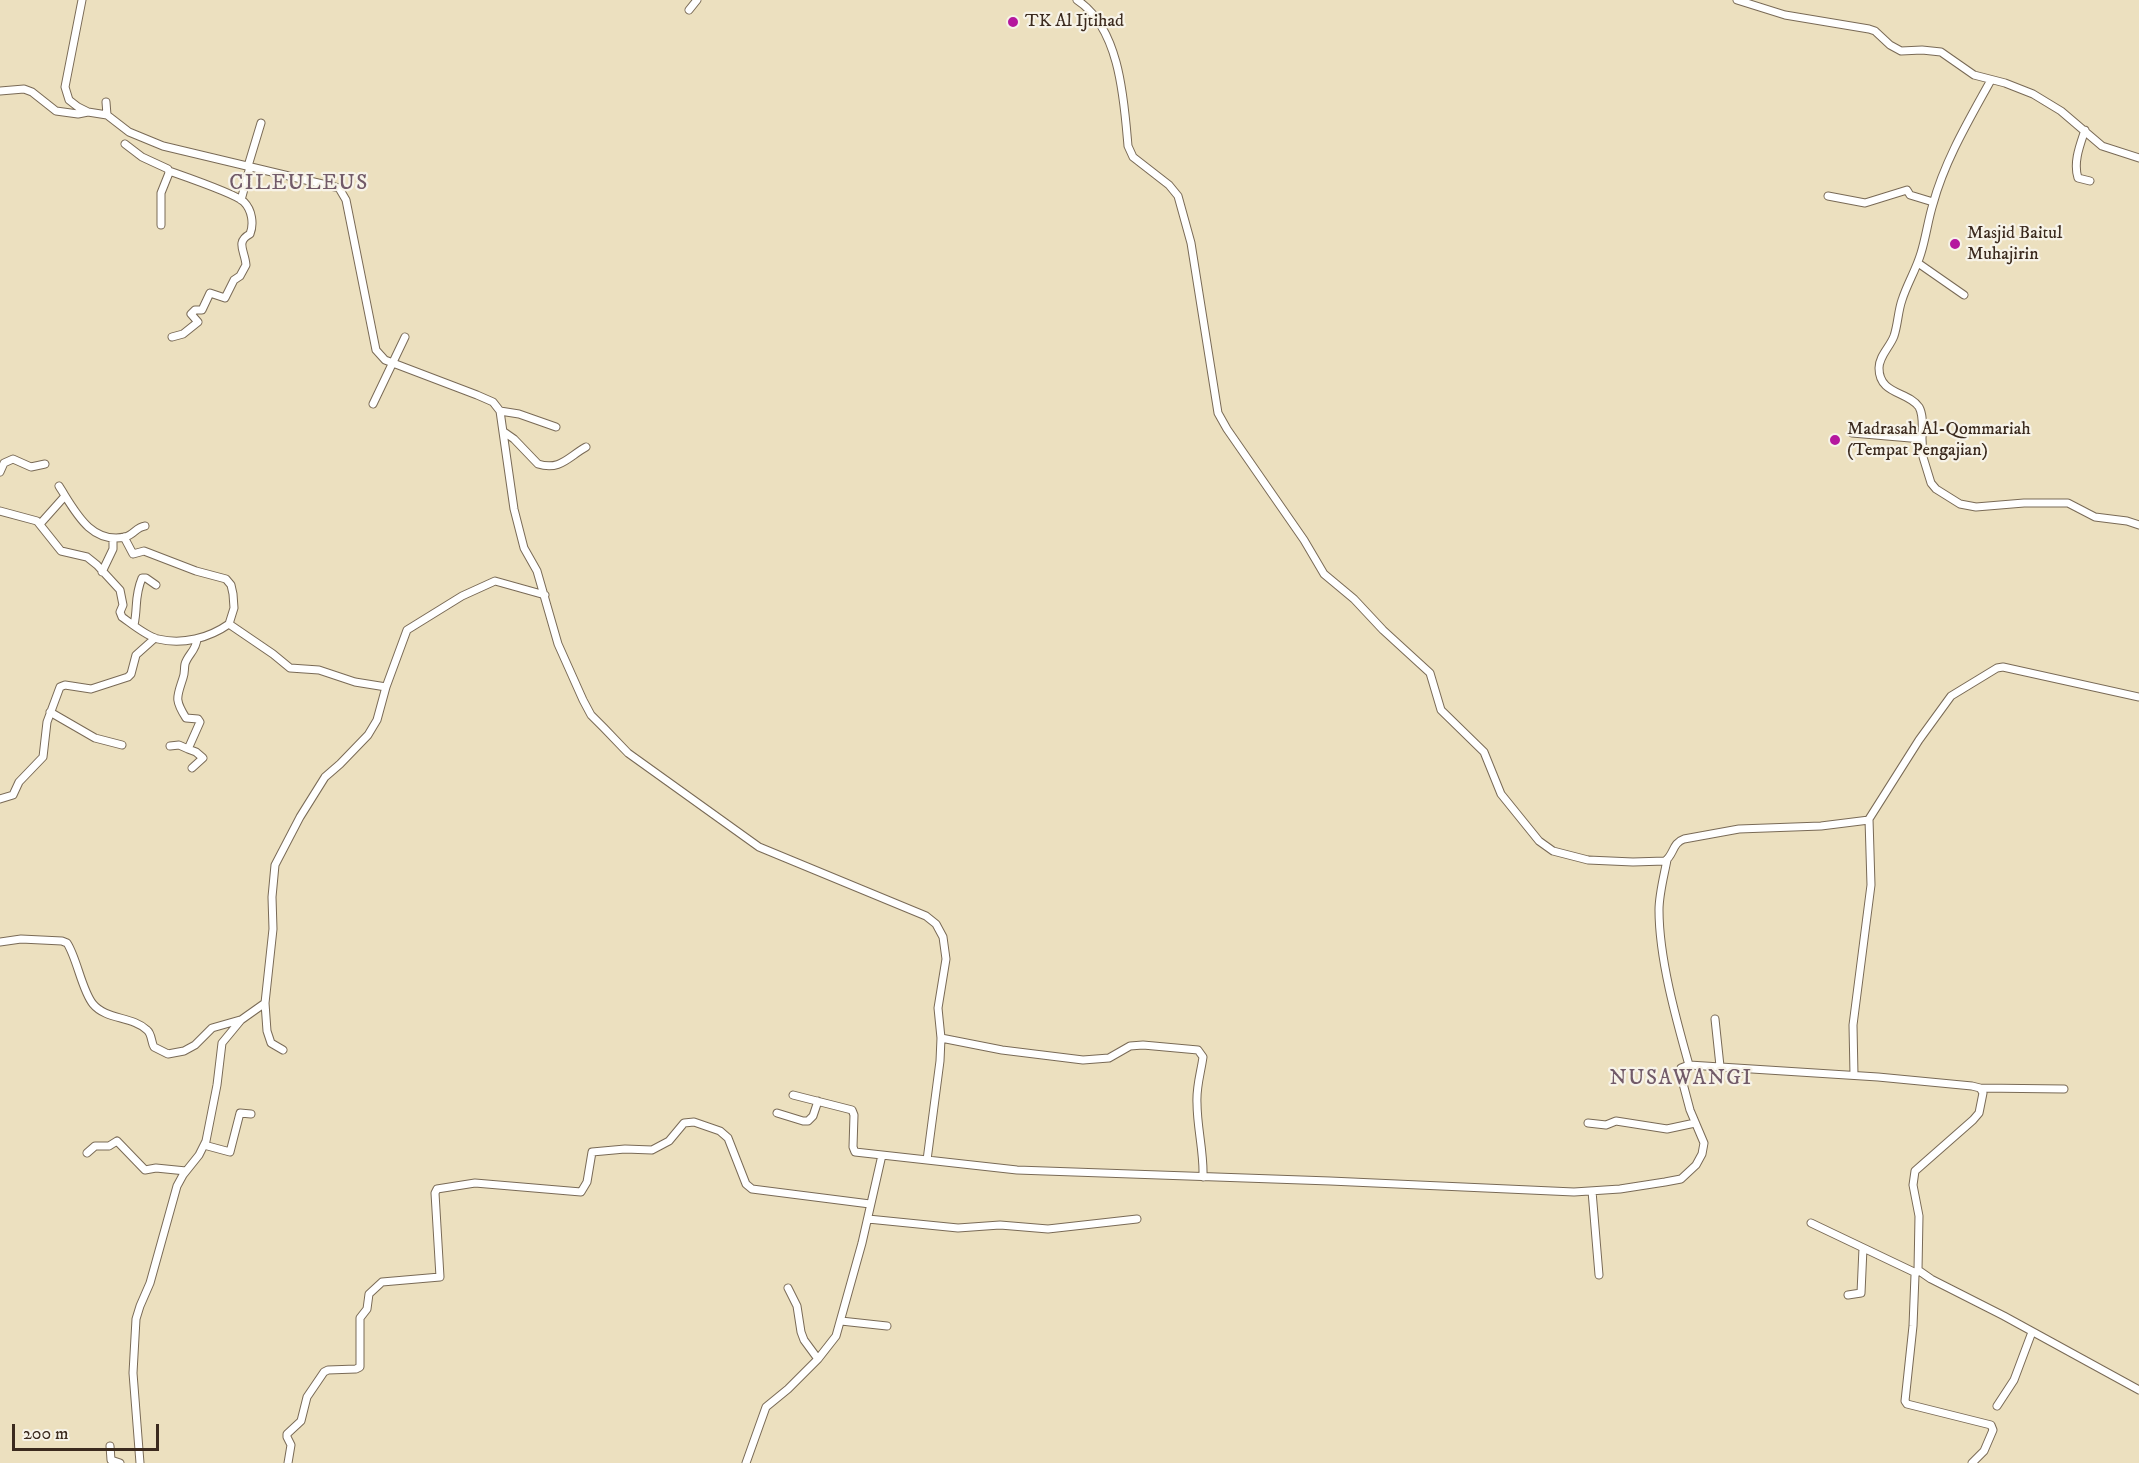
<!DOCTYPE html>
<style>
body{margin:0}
#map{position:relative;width:2139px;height:1463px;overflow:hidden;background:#ece0bf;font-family:"IM FELL DW Pica",serif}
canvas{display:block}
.scale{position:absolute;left:12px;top:1424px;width:147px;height:27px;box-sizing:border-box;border:3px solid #3b2a1e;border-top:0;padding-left:8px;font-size:18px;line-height:21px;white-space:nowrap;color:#3b2a1e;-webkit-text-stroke:4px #f7f3e8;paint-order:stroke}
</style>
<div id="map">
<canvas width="2139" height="1463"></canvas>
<div class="scale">200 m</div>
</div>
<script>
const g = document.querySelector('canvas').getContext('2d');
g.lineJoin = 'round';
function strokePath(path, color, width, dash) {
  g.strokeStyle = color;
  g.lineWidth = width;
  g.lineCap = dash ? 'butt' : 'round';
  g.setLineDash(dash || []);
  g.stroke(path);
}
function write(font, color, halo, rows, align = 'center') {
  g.font = font + ' "IM FELL DW Pica",serif';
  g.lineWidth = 4.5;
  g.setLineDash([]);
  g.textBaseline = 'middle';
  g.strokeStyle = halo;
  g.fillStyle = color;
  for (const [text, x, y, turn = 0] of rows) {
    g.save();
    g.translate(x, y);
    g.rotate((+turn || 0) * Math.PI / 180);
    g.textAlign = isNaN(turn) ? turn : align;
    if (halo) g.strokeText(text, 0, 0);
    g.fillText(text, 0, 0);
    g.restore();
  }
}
const minor = new Path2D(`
 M 82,0 L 65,87 L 69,100 L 78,107 L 88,112 L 107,115 L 129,132 L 163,146 L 339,188 L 346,200 L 376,350 L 385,360 L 477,395 L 493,402 L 500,411 L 514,509 L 524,548 L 537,571 L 558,644 L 583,700 L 591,715 L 604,728 L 628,753 L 759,847 L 926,916 L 936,924 L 943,937 L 946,959 L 938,1008 L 941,1038 L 940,1061 L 927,1160 L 1017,1170 L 1330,1181 L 1574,1192 L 1620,1189 L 1665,1182 L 1681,1179 L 1696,1165 L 1702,1154 L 1704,1143 L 1690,1110 L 1681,1076 L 1681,1068 L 1689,1065 L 1878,1077 L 1972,1086 L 1980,1088 L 1983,1093 L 1979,1113 L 1973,1120 L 1915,1171 L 1913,1185 L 1919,1216 L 1918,1270 L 1931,1279 L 2004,1316 L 2139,1390
 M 1077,0 C 1120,28 1124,100 1128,146 L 1133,157 L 1169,185 L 1178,196 L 1191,243 L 1218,413 L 1227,429 L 1304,540 L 1324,574 L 1354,599 L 1383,630 L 1430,673 L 1441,710 L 1484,752 L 1501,794 L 1539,841 L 1553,851 L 1588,860 L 1633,862 L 1665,861 C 1674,855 1672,843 1684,839 L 1739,829 L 1821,826 L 1869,820
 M 1737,0 L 1785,15 L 1869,29 L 1875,31 L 1890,45 L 1901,51 L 1922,50 L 1941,52 L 1974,75 L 2005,83 L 2033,94 L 2061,111 L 2102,146 L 2139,158
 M 689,10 L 697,0
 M 0,91 L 24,89 L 32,92 L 56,111 L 78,114 L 88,112
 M 106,102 L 107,115
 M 2085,130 C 2080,145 2073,162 2078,178 L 2090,181
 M 125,144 L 142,157 L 168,169 L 169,173 L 161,193 L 161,225
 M 248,166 L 261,123
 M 169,171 C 183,176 236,194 244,202 C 252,210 254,224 250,234 C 235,242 245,251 246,265 L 240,276 L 234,280 L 225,298 L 210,293 L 202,310 L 195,310 L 191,314 L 198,322 L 183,334 L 172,337
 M 1828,196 L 1865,203 L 1907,190 L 1910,195 L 1933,202
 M 241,200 L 250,167
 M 1918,263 L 1964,295
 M 373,404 L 405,337
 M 500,411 L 519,414 L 556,427
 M 504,432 L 514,439 L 538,464 C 560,471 568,457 586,447
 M 1852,433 L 1922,439 L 1923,457 L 1931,483 L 1936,489 L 1960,504 L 1976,507 L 2024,503 L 2068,503 L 2095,517 L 2127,521 L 2139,525
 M 1922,439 C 1922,429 1924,416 1919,407 C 1908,391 1879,395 1879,368 C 1879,356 1890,347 1894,336 C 1898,324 1898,311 1902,300 C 1907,284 1916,270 1921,253 C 1926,237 1928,220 1933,204 C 1945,160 1969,120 1991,80
 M 0,472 L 4,463 L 13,459 L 31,467 L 45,464
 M 59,486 C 75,511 90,544 125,537 C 134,535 136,527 145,526
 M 0,511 L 37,521 L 61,551 L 87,557 L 97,565 L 120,590 L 123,605 L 120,612 L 122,617 C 132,624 146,636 158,639 C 183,645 209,638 229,624 L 273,654 L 290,668 L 319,670 L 355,682 L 386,687 L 407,630 L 462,596 L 495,581 L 545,595
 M 40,524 L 65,496
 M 124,537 L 133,554 L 144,551 L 196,571 L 226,579 L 231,585 L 233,594 L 234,608 L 229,624
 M 102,572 L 113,549 L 113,538
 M 134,625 C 138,607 134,597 142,578 L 146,578 L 156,585
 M 50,712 L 95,738 L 122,745
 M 170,746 L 179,745 L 188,749
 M 192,768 L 203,758 L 196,752 L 188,749 L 200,722 L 198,719 L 186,718 C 174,699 177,697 183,678 C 185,673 184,669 185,664 C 188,654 196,651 197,639
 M 0,799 L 13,795 L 19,782 L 43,757 L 47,722 L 60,687 L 65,685 L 91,689 L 128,677 L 131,674 L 136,655 L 155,638
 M 1667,860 C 1664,876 1659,894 1659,910 C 1659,958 1676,1019 1689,1065
 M 0,942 L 21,939 L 62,941 L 67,943 C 77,958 82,991 93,1004 C 106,1020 132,1016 147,1030 C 152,1034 151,1042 154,1047 L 168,1054 L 184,1051 L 195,1045 L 212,1028 L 240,1020
 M 265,1003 L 267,1031 L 271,1043 L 283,1050
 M 1715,1019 L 1720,1066
 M 941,1038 L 1002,1050 L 1083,1060 L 1109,1058 L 1130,1046 L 1143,1045 L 1198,1050 L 1203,1057 C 1201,1072 1196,1087 1197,1103 C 1197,1128 1204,1152 1203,1177
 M 1854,1075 L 1853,1025 L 1871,885 L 1869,819 L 1919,740 L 1951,696 L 1997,668 L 2003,667 L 2139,697
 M 1980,1088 L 2064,1089
 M 793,1095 L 852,1110 L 854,1115 L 853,1147 L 855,1152 L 882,1155
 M 777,1113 L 803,1121 L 808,1121 L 813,1116 L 818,1101
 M 1588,1123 L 1606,1125 L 1616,1121 L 1667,1129 L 1695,1123
 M 204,1145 L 230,1152 L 240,1113 L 251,1114
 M 87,1153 L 95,1146 L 109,1146 L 117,1141 L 145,1170 L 156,1168 L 186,1171
 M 1592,1191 L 1599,1275
 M 868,1219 L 958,1228 L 1000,1225 L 1048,1229 L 1137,1219
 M 1811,1223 L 1916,1273
 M 1918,1270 L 1915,1275 L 1913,1326 L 1905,1401 L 1907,1404 L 1991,1425 L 1993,1430 L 1984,1451 L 1972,1463
 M 788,1288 L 797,1306 L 801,1332 L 804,1340 L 818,1359
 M 1848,1295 L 1861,1293 L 1863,1248
 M 841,1321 L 887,1326
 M 1997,1406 L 2014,1380 L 2032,1332
 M 110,1446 L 111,1460 L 120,1463
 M 140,1463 L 133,1373 L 136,1319 L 140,1306 L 150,1283 L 177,1186 L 183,1175 L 199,1155 L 206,1141 L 217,1085 L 222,1043 L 241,1020 L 265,1003 L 273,929 L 272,897 L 275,865 L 300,817 L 325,777 L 340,764 L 368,735 L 377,720 L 386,687
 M 288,1463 L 291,1445 L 287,1437 L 287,1434 L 301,1421 L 307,1397 L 324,1372 L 328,1370 L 356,1369 L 360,1367 L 360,1318 L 367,1309 L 369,1294 L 382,1282 L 440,1277 L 435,1193 L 437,1189 L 475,1183 L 581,1192 L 587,1182 L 592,1152 L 625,1149 L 652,1150 L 669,1141 L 684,1123 L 694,1122 L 720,1131 L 728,1138 L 746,1184 L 752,1189 L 870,1204
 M 746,1463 L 766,1407 L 788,1389 L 818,1359 L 836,1336 L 862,1243 L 882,1155 L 927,1160`);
const markers = [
 [1013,22,6,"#b5179e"],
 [1955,244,6,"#b5179e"],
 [1835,440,6,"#b5179e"]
];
const poiNames = [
 ["TK Al Ijtihad",1025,22],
 ["Masjid Baitul",1967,234],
 ["Muhajirin",1967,255],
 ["Madrasah Al-Qommariah",1847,430],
 ["(Tempat Pengajian)",1847,451]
];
const quarterNames = [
 ["CILEULEUS",299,185],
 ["NUSAWANGI",1681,1080]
];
strokePath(minor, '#796a56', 9);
strokePath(minor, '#fff', 7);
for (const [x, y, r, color] of markers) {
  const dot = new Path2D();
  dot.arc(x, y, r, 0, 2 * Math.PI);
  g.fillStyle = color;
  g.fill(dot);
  strokePath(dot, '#f7f3e8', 2);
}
write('18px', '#3b2a1e', '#f7f3e8', poiNames, 'left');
g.letterSpacing = '1.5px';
write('21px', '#715a68', '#f7f3e8', quarterNames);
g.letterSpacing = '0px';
</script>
